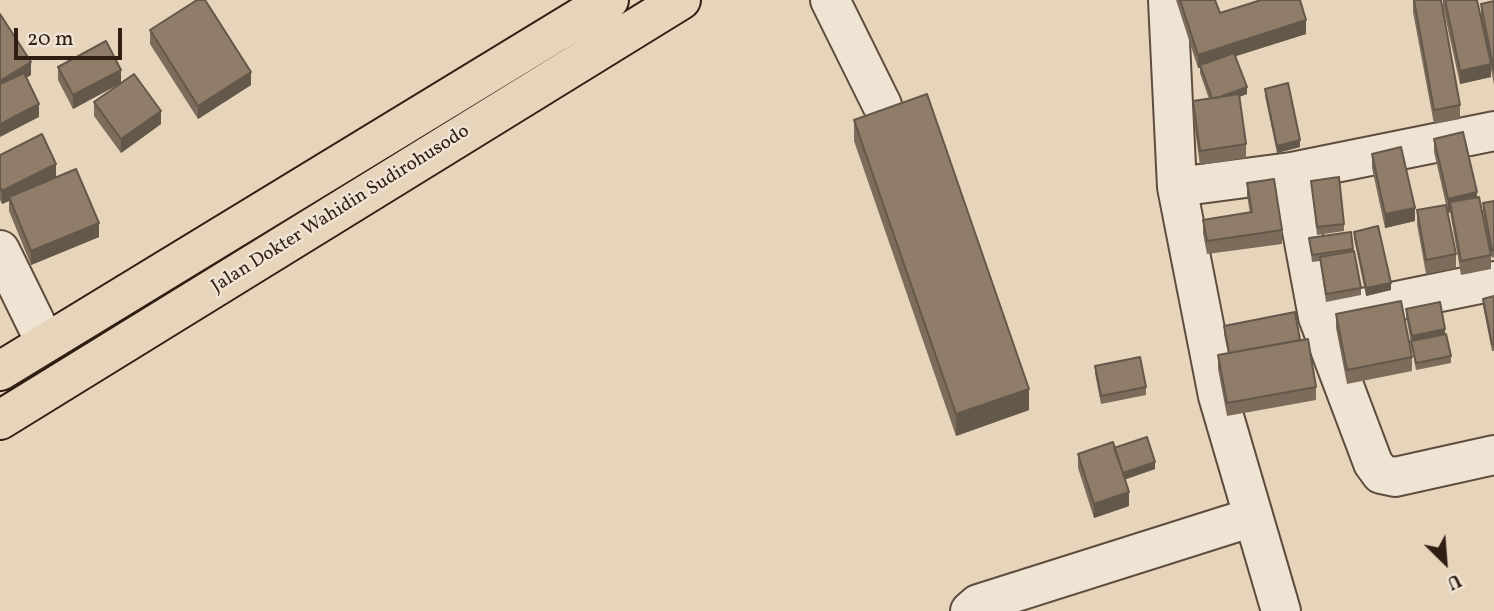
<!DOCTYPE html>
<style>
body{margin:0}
#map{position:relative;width:1494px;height:611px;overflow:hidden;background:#e6d4bb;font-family:Vollkorn,serif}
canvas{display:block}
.north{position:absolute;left:1410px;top:527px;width:70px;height:70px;-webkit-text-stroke:5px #efe3d3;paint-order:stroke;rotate:155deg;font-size:19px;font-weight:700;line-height:28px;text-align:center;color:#311e13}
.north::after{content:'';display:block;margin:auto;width:24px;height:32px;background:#311e13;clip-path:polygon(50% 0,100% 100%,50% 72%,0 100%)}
.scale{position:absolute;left:14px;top:28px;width:108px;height:32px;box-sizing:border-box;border:4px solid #311e13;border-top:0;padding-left:9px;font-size:21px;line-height:24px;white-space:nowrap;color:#311e13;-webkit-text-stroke:5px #efe3d3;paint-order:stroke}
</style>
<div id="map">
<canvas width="1494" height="611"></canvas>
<div class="north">U</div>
<div class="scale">20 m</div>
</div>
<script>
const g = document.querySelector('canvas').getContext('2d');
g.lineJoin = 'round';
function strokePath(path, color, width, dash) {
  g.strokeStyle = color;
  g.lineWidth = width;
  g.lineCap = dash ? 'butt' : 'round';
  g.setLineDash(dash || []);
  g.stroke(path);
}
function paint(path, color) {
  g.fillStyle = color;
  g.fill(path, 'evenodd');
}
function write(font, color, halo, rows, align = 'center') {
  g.font = font + ' Vollkorn,serif';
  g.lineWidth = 5;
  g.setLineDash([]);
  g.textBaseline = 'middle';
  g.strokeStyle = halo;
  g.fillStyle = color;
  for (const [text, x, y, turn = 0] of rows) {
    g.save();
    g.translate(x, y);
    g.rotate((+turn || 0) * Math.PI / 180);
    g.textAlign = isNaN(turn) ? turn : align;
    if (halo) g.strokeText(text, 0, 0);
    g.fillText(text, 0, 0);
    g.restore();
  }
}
const minor = new Path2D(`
 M 830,0 L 882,105
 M 1168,0 L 1177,187 L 1218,396 L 1281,611
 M 1291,172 L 1318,317 L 1373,463 L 1381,474 L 1395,477 L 1494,455
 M 1177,187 L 1291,172 L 1494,131
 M 0,250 L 45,342
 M 1318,317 L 1494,281
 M 970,611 L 978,604 L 1253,517`);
const highway = new Path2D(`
 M 0,371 L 609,0
 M 0,420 L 681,0`);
const wall = new Path2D(`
 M 1176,0 L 1215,0 L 1220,13 L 1306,34 L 1236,56 L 1247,94 L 1239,97 L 1246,144 L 1246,158 L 1200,165 L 1193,115 L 1193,101 L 1209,99 L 1200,73 L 1200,68 L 1198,68 Z
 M 1413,0 L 1477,0 L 1481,17 L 1481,4 L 1494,1 L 1494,85 L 1491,69 L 1491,77 L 1460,84 L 1443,7 L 1443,0 L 1441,1 L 1460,105 L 1460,119 L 1434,124 L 1413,12 Z
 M 150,30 L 251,85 L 198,119 L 150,44 Z
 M 58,67 L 121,83 L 73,109 L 58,80 Z
 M 1265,89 L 1300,147 L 1277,153 L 1265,96 Z
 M 94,102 L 161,124 L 121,153 L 94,116 Z
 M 854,120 L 1029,410 L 956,436 L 854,141 Z
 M 1434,139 L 1477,197 L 1491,255 L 1491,269 L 1461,275 L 1450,212 L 1448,213 L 1434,152 Z
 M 1372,154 L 1415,221 L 1385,228 L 1372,168 Z
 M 0,155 L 56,177 L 99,237 L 31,265 L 9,211 L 9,201 L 2,204 L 0,200 Z
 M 1311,181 L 1344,224 L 1344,231 L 1317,235 Z
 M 1247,183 L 1282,230 L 1282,244 L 1207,254 L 1203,233 L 1203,220 L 1250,213 L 1247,196 Z
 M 1494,201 L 1494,257 L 1492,258 L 1483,211 L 1483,203 Z
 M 1417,210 L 1456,254 L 1456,268 L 1426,274 L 1417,224 Z
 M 1351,232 L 1353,251 L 1361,288 L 1361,295 L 1326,302 L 1320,261 L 1312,262 L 1309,238 Z
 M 1354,232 L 1391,290 L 1366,296 L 1354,239 Z
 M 1494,296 L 1494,351 L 1492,351 L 1483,306 L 1483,299 Z
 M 1406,309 L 1445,334 L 1451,356 L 1451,363 L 1416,370 L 1406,316 Z
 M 1336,314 L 1412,357 L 1412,371 L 1347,384 L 1336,328 Z
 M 1224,326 L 1300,340 L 1316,387 L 1316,400 L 1227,416 L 1218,369 L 1218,355 L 1228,353 L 1224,334 Z
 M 1095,366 L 1146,387 L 1146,395 L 1101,404 L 1095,373 Z
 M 1114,448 L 1155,469 L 1125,479 L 1129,506 L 1094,518 L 1078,468 L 1078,454 Z`);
const shadedWall = new Path2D(`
 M 1306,20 L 1306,34 L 1198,68 L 1198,55 Z
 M 31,62 L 31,75 L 0,95 L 0,81 Z
 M 1491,64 L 1491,77 L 1460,84 L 1460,71 Z
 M 121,70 L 121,83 L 73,109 L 73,95 Z
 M 251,72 L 251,85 L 198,119 L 198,106 Z
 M 1247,87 L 1247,94 L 1212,107 L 1212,99 Z
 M 39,104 L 39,117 L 0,137 L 0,124 Z
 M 161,111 L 161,124 L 121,153 L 121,139 Z
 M 1300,140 L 1300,147 L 1277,153 L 1277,146 Z
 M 56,164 L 56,177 L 9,197 L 9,201 L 2,204 L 2,191 Z
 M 1477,192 L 1477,206 L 1450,202 L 1450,212 L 1448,213 L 1448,199 Z
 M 1415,208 L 1415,221 L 1385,228 L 1385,214 Z
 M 99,223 L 99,237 L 31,265 L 31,251 Z
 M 1391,283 L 1391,290 L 1366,296 L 1366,288 Z
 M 1445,329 L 1445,337 L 1412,344 L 1412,336 Z
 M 1029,389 L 1029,410 L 956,436 L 956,414 Z
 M 1155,462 L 1155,469 L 1121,481 L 1121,473 Z
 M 1129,492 L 1129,506 L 1094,518 L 1094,504 Z`);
const building = new Path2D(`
 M 197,0 L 205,0 L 251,72 L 198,106 L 150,30 Z
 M 1180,0 L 1215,0 L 1220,13 L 1261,0 L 1300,0 L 1306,20 L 1198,55 Z
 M 1414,0 L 1441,0 L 1460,105 L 1434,110 Z
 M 1445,0 L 1477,0 L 1491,64 L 1460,71 Z
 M 1494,1 L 1494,71 L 1481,4 Z
 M 0,14 L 31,62 L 0,81 Z
 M 106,41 L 121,70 L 73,95 L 58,67 Z
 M 1234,53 L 1247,87 L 1217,98 L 1212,98 L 1200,65 Z
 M 24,73 L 39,104 L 0,124 L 0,84 Z
 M 134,74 L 161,111 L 121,139 L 94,102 Z
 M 1288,83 L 1300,140 L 1277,146 L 1265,89 Z
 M 927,94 L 1029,389 L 956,414 L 854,120 Z
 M 1239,94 L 1246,144 L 1200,151 L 1193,101 Z
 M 1463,132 L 1477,192 L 1448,199 L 1434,139 Z
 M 42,134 L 56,164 L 2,191 L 0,187 L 0,155 Z
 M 1401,147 L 1415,208 L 1385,214 L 1372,154 Z
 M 76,169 L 99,223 L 31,251 L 9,197 Z
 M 1339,177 L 1344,224 L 1317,227 L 1311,181 Z
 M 1274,179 L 1282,230 L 1207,241 L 1203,220 L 1252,212 L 1247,183 Z
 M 1479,197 L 1491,255 L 1461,261 L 1450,202 Z
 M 1494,201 L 1494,250 L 1492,250 L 1483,203 Z
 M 1446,205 L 1456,254 L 1426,260 L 1417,210 Z
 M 1378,226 L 1391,283 L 1366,288 L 1354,232 Z
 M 1351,232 L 1353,249 L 1312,255 L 1309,238 Z
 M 1354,251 L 1361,288 L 1326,294 L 1320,257 Z
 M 1494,296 L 1494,344 L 1492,344 L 1483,299 Z
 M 1401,301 L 1412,357 L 1347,370 L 1336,314 Z
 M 1440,302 L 1445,329 L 1412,336 L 1406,309 Z
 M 1295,312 L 1300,340 L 1229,353 L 1224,326 Z
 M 1446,334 L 1451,356 L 1416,363 L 1411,341 Z
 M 1308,339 L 1316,387 L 1227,403 L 1218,355 Z
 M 1140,357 L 1146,387 L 1101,396 L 1095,366 Z
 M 1147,437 L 1155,462 L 1123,473 L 1114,448 Z
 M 1113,442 L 1129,492 L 1094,504 L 1078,454 Z`);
const streetNames = [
 ["Jalan Dokter Wahidin Sudirohusodo",341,210,-32]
];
strokePath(minor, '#5e4c3d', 42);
strokePath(highway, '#311e13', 42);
strokePath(minor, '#efe3d3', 38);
strokePath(highway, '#e6d4bb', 38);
paint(wall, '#7b6c5b');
paint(shadedWall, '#64584a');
paint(building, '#8f7d6a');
strokePath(building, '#64584a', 2);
write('19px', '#311e13', '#efe3d3', streetNames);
</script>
